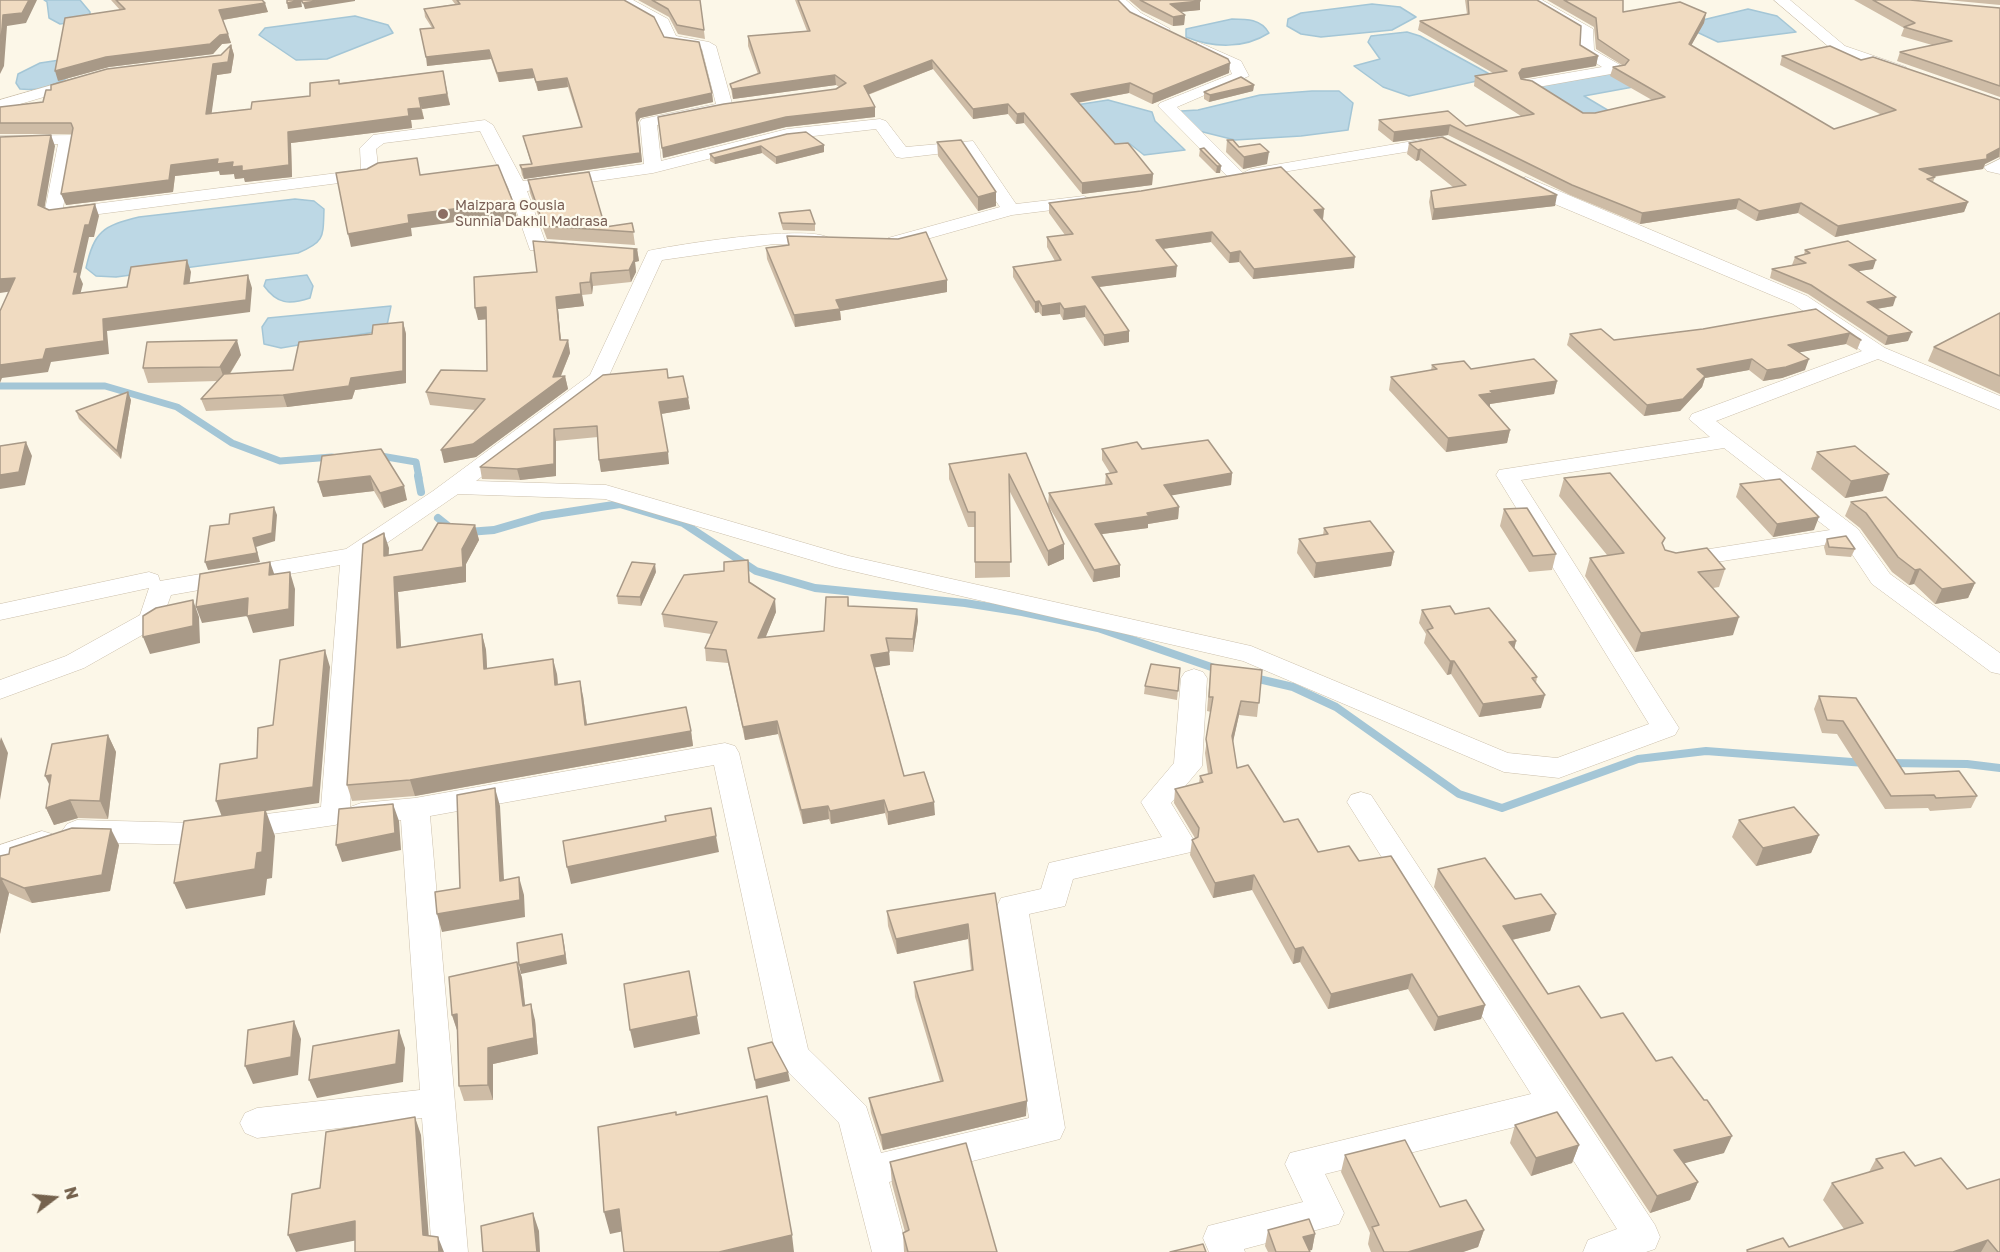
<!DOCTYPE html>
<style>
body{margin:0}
#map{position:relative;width:2000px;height:1252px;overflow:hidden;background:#fcf7e8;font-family:"Golos Text",sans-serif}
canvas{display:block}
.north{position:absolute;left:24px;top:1168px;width:60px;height:60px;-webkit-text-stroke:4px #fefbee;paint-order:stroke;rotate:74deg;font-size:16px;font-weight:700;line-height:24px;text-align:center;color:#75624d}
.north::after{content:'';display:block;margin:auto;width:21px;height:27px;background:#75624d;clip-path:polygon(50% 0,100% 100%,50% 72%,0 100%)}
</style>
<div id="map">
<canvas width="2000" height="1252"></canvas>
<div class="north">N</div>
</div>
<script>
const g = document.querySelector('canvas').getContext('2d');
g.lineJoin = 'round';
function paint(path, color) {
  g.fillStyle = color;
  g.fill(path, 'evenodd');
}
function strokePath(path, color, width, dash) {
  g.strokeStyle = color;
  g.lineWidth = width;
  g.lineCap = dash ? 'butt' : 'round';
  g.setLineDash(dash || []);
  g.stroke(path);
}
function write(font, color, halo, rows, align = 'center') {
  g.font = font + ' "Golos Text",sans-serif';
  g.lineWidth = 4.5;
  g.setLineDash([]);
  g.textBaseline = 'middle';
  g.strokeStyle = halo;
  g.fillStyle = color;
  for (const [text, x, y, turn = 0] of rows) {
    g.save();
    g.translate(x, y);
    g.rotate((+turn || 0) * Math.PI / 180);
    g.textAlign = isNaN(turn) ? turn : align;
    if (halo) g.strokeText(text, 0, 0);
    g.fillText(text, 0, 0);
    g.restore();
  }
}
const water = new Path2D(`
 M 44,0 L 80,0 L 90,12 L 90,20 L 60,24 L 49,18 L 47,2 Z
 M 1372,4 L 1400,7 L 1416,17 L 1392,30 L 1321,37 L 1301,34 L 1287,26 L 1288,19 L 1301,13 Z
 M 1748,9 L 1777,16 L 1796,32 L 1718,42 L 1682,25 Z
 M 355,16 L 388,25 L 393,33 L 327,59 L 296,60 L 259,35 L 265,28 Z
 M 1232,19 C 1247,19 1261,19 1269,33 C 1244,49 1213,48 1186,37 L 1186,29 Z
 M 1407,32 L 1420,36 L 1495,77 L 1409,96 L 1383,87 L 1354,66 L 1380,59 L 1368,42 L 1371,36 Z
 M 60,60 L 67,78 C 51,87 38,91 20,89 L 16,83 L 18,74 L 40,63 Z
 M 1620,71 L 1644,85 L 1584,96 L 1616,115 L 1587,120 L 1531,87 Z
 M 1312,91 L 1339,91 L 1353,103 L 1348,130 L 1301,136 L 1235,140 L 1195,130 L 1181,111 L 1198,110 L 1260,95 Z
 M 1108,100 L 1152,112 L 1155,121 L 1185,150 L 1144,155 L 1130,144 L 1113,147 L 1076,105 Z
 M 295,199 L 314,201 L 324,209 C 323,237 325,242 298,253 L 116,277 L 96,276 L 86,268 C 94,231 103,226 139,217 Z
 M 307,275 L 313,286 L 310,298 C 289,305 277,304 264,286 L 266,280 Z
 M 391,306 L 386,330 L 281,348 L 264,344 L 262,327 L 268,318 Z`);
const streamFar1 = new Path2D(`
 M 0,386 L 105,386 L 177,407 L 232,443 L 280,461 L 332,457
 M 375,455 L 416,462 L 419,478`);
const stream = new Path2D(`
 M 418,476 L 421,492
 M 438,518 L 453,530
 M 468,532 L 494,530 L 542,516 L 620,504 L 683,523 L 756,571 L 815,588 L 965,603 L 1022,612 L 1098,628 L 1220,670
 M 1250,677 L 1293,687 L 1336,707 L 1459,794 L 1502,808 L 1638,759 L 1706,751 L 1865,763
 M 1887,763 L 1967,764 L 2000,768`);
const street = new Path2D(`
 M 615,0 L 633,0 L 668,19 L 676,36 L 709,42 L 716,46 L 733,107 L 725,112 L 657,125 L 661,161 L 787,129 L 880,119 L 886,121 L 906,147 L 973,141 L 1016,204 L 1084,196 L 1093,201 L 1084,206 L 1012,215 L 895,248 L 888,246 L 886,242 L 888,238 L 1000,207 L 962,151 L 902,158 L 896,157 L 876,129 L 787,139 L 653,173 L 527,191 L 545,241 L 574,244 L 576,248 L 574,252 L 530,250 L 508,187 L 480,131 L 384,143 L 376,149 L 379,174 L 370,179 L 53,220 L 44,215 L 58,144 L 0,146 L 0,136 L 73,135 L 75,139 L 63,208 L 361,170 L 360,148 L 373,135 L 485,120 L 493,125 L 523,181 L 644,164 L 640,122 L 642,119 L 716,104 L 702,49 L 665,43 L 657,24 Z
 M 1111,0 L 1126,0 L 1141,13 L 1170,29 L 1168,32 C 1150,37 1122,14 1111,0 Z
 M 1525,0 L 1542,0 L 1593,29 L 1594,50 L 1622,66 L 1625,69 L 1622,72 L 1527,89 L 1521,87 L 1519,84 L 1521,81 L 1602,67 L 1579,52 L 1581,34 Z
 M 1774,0 L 1790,0 L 1845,46 L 1906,67 L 1909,70 L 1901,75 L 1835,52 Z
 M 1198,42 L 1241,61 L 1249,76 L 1177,107 L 1243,173 L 1251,169 L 1442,136 L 1450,141 L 1442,146 L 1246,178 L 1238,182 L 1232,181 L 1158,106 L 1160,103 L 1232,74 L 1229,67 L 1193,49 L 1191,46 Z
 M 76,78 L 81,80 L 84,83 L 81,86 L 0,110 L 0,100 Z
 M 2000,159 L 2000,174 L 1987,171 L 1984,167 Z
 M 1526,177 L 1807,296 L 1885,348 L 2000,396 L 2000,410 L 1878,359 L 1716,421 L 1858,529 L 1890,574 L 2000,653 L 2000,674 L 1991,672 L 1872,584 L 1844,542 L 1678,568 L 1669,566 L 1666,561 L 1669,556 L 1678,554 L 1830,530 L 1724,448 L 1521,480 L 1679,728 L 1675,735 L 1559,778 L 1504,772 L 1243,661 L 835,567 L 605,499 L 458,494 L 365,558 L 350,807 L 361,803 L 415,798 L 725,743 L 735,746 L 739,753 L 808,1049 L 866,1106 L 881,1153 L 1029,1118 L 997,906 L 1001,898 L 1041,889 L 1049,863 L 1162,837 L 1141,802 L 1174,763 L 1181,678 L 1185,672 L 1194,669 L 1203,672 L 1207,678 L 1202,766 L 1171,803 L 1196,844 L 1191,852 L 1073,879 L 1065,906 L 1029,914 L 1065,1128 L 1060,1139 L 889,1182 L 908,1252 L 872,1252 L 839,1123 L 781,1065 L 776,1055 L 714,765 L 430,816 L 468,1252 L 432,1252 L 422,1118 L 257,1138 L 245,1133 L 240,1123 L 245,1113 L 257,1108 L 420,1090 L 401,820 L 361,823 L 351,820 L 349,817 L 345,822 L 335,825 L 196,845 L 77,842 L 67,838 L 62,831 L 67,824 L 77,820 L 196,823 L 321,807 L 340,565 L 171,595 L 160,625 L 84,668 L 0,699 L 0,680 L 66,656 L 140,615 L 149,588 L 0,620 L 0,604 L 149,572 L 158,575 L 160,581 L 346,549 L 433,491 L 590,375 L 648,251 C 673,245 819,222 831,240 L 822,246 L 774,244 L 662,260 L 606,382 L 476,481 L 606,485 L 849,556 L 1251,646 L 1508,753 L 1557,758 L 1649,724 L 1496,475 L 1499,470 L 1710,437 L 1689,419 L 1692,414 L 1862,351 L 1793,304 L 1557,205 L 1520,186 L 1517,182 Z
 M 1361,792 L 1371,795 L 1655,1225 L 1660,1237 L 1655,1249 L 1646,1252 L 1583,1252 L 1588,1240 L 1617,1229 L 1547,1119 L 1325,1174 L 1344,1213 L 1339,1224 L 1244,1249 L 1245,1252 L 1209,1252 L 1203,1238 L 1208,1226 L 1303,1202 L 1285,1164 L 1290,1153 L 1531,1094 L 1347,802 L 1351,795 Z
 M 42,831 L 52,834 L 57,842 L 52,850 L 0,867 L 0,845 Z`);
const wall = new Path2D(`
 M 111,0 L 262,0 L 268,12 L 223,20 L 231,43 L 222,44 L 213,54 L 109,67 L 58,81 L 120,10 Z
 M 452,0 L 624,0 L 664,37 L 712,93 L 713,102 L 640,118 L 638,122 L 642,162 L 524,179 L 522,175 L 520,165 L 531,164 L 523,136 L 581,127 L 568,87 L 538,91 L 534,78 L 499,82 L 491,59 L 427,66 L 432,28 L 425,17 L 424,9 L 455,4 Z
 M 638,0 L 700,0 L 705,39 L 678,34 L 669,17 Z
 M 795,0 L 1118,0 L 1130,12 L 1229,73 L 1152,104 L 1129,93 L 1078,103 L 1115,144 L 1153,174 L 1152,185 L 1082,194 L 1024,123 L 1016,124 L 1008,114 L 973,119 L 933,69 L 868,95 L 875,117 L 786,127 L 663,158 L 839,87 L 836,85 L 733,99 L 730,84 L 758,74 L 748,46 L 748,36 L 807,31 Z
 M 1129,0 L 1200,0 L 1200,10 L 1180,12 L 1185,15 L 1184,25 L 1173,26 L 1142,11 Z
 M 1465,0 L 1537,0 L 1580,45 L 1598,56 L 1596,66 L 1521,79 L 1583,113 L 1595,113 L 1652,100 L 1610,76 L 1613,67 L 1622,65 L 1596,49 L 1594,27 L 1547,0 L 1623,0 L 1623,12 L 1706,13 L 1704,23 L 1691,45 L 1834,129 L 1882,115 L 1780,65 L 1782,56 L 1861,60 L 2000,100 L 2000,158 L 1999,157 L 1985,164 L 1983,169 L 1933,177 L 1935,177 L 1933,182 L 1968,202 L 1964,212 L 1835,237 L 1798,213 L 1756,221 L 1736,209 L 1640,224 L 1570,195 L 1448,135 L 1393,142 L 1378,130 L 1379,120 L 1466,126 L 1521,116 L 1474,86 L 1475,76 L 1493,73 L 1418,30 L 1420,21 L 1467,14 Z
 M 1854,0 L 1910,0 L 2000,8 L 2000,97 L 1897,61 L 1900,52 L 1932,45 L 1901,36 L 1904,28 Z
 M 1947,0 L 2000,0 L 2000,5 Z
 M 231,45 L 234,55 L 231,73 L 217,75 L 211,113 L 251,109 L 310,96 L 339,83 L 443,71 L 450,105 L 422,109 L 424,119 L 411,120 L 412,128 L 291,143 L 292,177 L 245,182 L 244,178 L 235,179 L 234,174 L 220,175 L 219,171 L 175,176 L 173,192 L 66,205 L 72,134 L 0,134 L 0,107 L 43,102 L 221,55 Z
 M 1254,85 L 1253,91 L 1209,102 L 1204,99 L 1204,92 Z
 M 787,134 L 824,145 L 824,152 L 776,164 L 762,153 L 715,164 L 710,161 L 710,154 Z
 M 1227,140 L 1267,164 L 1243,169 L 1226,152 Z
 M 937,142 L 996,206 L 978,211 L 938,156 Z
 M 1409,143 L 1555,206 L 1432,220 L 1429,202 L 1431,191 L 1453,187 L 1419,160 L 1416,161 L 1407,154 Z
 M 1200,149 L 1221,166 L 1220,173 L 1216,173 L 1199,156 Z
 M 528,180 L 605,227 L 632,223 L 635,245 L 547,239 L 530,193 Z
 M 1049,203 L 1324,209 L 1323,219 L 1321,219 L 1354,268 L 1253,279 L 1239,262 L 1229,263 L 1211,242 L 1163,249 L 1176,277 L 1099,287 L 1129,331 L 1129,342 L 1104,346 L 1085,317 L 1063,320 L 1060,314 L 1042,316 L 1039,312 L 1035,313 L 1013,277 L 1013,267 L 1055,261 L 1047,247 L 1047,237 L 1065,235 L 1049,213 Z
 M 779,213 L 815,224 L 815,231 L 783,230 L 780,220 Z
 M 787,236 L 947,280 L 947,292 L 840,311 L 841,320 L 795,327 L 767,259 L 766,248 L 788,245 Z
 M 637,249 L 639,261 L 635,262 L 636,272 L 631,282 L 593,286 L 592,294 L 582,295 L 584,306 L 558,309 L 561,340 L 568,340 L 570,353 L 561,376 L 565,376 L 568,389 L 476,457 L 444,463 L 475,410 L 430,405 L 426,392 L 487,371 L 487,319 L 478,320 L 537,272 Z
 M 1805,250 L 1873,269 L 1859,271 L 1893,306 L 1877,309 L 1908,341 L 1885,345 L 1808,294 L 1770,278 L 1772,269 L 1792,265 L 1795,257 L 1804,255 Z
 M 1816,309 L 1861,340 L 1857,350 L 1846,344 L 1800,352 L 1805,370 L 1782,378 L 1763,381 L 1749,370 L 1705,378 L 1702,387 L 1680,411 L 1644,416 L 1567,345 L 1570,334 L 1614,340 L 1703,329 Z
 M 2000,313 L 2000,394 L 1928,361 L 1934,347 Z
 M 403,322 L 406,334 L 406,383 L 355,390 L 352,399 L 287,407 L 206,411 L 201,399 L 217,381 L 148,383 L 143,368 L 241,355 L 230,374 L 293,370 L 372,334 Z
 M 1432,365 L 1471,369 L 1557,381 L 1554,394 L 1490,404 L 1490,407 L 1510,430 L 1507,443 L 1446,452 L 1389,390 L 1391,377 L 1431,370 Z
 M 603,375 L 668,378 L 688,398 L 690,409 L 661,414 L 669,464 L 601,472 L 598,437 L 556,441 L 556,476 L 520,480 L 482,479 L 480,467 Z
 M 131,400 L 121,459 L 79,419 L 76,411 Z
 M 381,449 L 407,500 L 384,508 L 374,491 L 323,497 L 318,482 Z
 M 1102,449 L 1142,449 L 1232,473 L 1231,485 L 1171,495 L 1179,507 L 1178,519 L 1148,524 L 1148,528 L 1102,534 L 1120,577 L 1093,582 L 1048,505 L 1049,493 L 1105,485 L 1106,474 L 1110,473 L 1102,460 Z
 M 1817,452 L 1883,491 L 1845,498 L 1811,469 Z
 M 1026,453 L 1064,544 L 1064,559 L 1048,566 L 1009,490 L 1010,577 L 975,578 L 975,527 L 968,527 L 949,479 L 949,464 Z
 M 1564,478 L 1662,545 L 1665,550 L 1725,569 L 1719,587 L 1713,588 L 1733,635 L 1635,652 L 1585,576 L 1590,558 L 1607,555 L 1559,496 Z
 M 1740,484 L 1814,530 L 1773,537 L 1736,497 Z
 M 1851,502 L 1975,583 L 1968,598 L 1935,604 L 1914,584 L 1909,585 L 1892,572 L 1860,528 L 1845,516 Z
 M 1504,509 L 1556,554 L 1552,570 L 1529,572 L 1500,526 Z
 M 475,525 L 479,540 L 466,564 L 466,582 L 398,592 L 401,647 L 482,634 L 486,650 L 487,669 L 557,674 L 558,685 L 583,696 L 587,725 L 691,731 L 693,746 L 415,796 L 352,801 L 347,785 L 389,548 L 388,555 L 422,550 Z
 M 1324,528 L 1394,552 L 1391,566 L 1314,578 L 1297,553 L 1299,539 L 1323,535 Z
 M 1827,539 L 1855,549 L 1851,557 L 1826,555 L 1824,547 Z
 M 656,572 L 641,606 L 618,604 L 617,596 Z
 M 749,573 L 750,583 L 776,612 L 765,638 L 824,631 L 848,597 L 849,606 L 917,609 L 918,621 L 913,652 L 889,651 L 890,665 L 875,667 L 904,776 L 935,815 L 888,825 L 885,813 L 831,824 L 829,819 L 803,824 L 778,734 L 745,740 L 728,663 L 706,661 L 705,648 L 711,634 L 664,627 L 662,614 Z
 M 1422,610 L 1455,614 L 1516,641 L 1514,649 L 1537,677 L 1536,683 L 1541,708 L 1479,717 L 1451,674 L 1447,675 L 1424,643 L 1426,634 L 1419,623 Z
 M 1211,664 L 1262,670 L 1257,717 L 1239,715 L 1233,741 L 1237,768 L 1284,822 L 1318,852 L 1359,861 L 1485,1005 L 1481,1019 L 1434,1031 L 1408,989 L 1328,1009 L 1300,962 L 1293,964 L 1252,890 L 1213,898 L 1190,855 L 1192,840 L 1195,838 L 1174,803 L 1175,789 L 1199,783 L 1200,776 L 1208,774 L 1205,753 L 1211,712 L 1207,711 Z
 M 1180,668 L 1177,700 L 1144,694 L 1145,686 Z
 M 1819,696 L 1905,774 L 1977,796 L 1971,808 L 1930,811 L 1928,808 L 1885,809 L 1837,734 L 1822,733 L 1814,709 Z
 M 108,735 L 116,752 L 108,819 L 78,818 L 54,825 L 46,808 L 49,785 Z
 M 1739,820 L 1819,835 L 1811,853 L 1756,866 L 1732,837 Z
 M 119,845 L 110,891 L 32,903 L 9,893 L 0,934 L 0,856 Z
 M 1438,869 L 1515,899 L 1556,914 L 1550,931 L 1512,940 L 1548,994 L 1601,1018 L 1656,1061 L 1724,1153 L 1684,1163 L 1698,1182 L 1690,1200 L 1650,1213 L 1434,887 Z
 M 995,893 L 1026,1116 L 883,1150 L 871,1113 L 869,1098 L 940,1081 L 915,997 L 914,982 L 971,970 L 968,939 L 897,954 L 888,926 L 887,911 Z
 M 517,962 L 522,978 L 525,1006 L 535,1020 L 538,1054 L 493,1064 L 493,1100 L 464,1101 L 459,1086 L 457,1030 L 452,1015 Z
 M 1515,1125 L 1579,1145 L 1572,1163 L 1531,1176 L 1510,1143 Z
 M 1345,1155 L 1440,1207 L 1484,1230 L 1478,1247 L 1463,1252 L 1371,1252 L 1368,1244 L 1370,1233 L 1341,1172 Z
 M 1876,1159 L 1915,1166 L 2000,1252 L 1746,1252 L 1747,1250 L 1789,1247 L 1844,1229 L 1823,1200 L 1832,1183 L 1869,1172 Z
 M 890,1162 L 997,1252 L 904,1252 L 903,1233 L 905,1232 L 892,1184 Z
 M 1268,1230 L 1315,1234 L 1312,1250 L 1310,1250 L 1310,1252 L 1268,1252 L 1265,1246 Z`);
const shadedWall = new Path2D(`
 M 29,0 L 37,0 L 26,23 L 7,26 L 4,66 L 0,74 L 0,55 L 3,15 Z
 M 301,0 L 302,7 L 288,9 L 287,3 Z
 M 323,0 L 355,0 L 355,1 L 305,9 L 303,3 Z
 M 1200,1 L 1200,10 L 1169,13 L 1170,4 Z
 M 265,3 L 268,12 L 222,20 L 219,10 Z
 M 1706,13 L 1704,23 L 1687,53 L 1689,44 Z
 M 1185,15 L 1184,25 L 1173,26 L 1173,17 Z
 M 228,34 L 231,43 L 222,44 L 213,54 L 109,67 L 58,81 L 55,71 L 106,57 Z
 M 231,45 L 234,55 L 231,73 L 217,75 L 210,125 L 206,114 L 213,64 Z
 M 489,50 L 491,59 L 427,66 L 426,57 Z
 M 1598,56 L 1596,66 L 1521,79 L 1519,73 L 1522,69 Z
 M 932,60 L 933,69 L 864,96 L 864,86 Z
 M 1230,63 L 1229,73 L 1152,104 L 1153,94 Z
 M 532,69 L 534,78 L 499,82 L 497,73 Z
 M 835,75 L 836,85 L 733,99 L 732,89 Z
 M 567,78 L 568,87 L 538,91 L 536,82 Z
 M 1130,83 L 1129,93 L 1070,104 L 1071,94 Z
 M 1254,85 L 1253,91 L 1209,102 L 1210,95 Z
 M 712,93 L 713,102 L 640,118 L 638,122 L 642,162 L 524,179 L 522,169 L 636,113 L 639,109 Z
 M 447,94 L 450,105 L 422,109 L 419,98 Z
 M 1008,104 L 1008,114 L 973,119 L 973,109 Z
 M 875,107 L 875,117 L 786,127 L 663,158 L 662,148 L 786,117 Z
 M 421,108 L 424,119 L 411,120 L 412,128 L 291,143 L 292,177 L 245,182 L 244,178 L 235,179 L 234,174 L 220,175 L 219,171 L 175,176 L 173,192 L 66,205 L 61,194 L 171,165 L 218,159 L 233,162 L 288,132 L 408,109 Z
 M 1024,113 L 1024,123 L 1016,124 L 1017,114 Z
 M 1450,125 L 1448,135 L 1393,142 L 1394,132 Z
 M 51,135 L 55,146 L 43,217 L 38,205 Z
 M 824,145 L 824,152 L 776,164 L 776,157 Z
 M 761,146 L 762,153 L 715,164 L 714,158 Z
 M 2000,148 L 1999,157 L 1985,164 L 1983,169 L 1916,179 L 1919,169 Z
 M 1421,149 L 1419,160 L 1416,161 L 1418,150 Z
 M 1269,152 L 1267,164 L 1243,169 L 1244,157 Z
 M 1217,166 L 1221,166 L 1220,173 L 1216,173 Z
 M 1153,174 L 1152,185 L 1082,194 L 1082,183 Z
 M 996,192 L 996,206 L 978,211 L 978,197 Z
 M 1557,195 L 1555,206 L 1432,220 L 1434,209 Z
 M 1739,199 L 1736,209 L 1640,224 L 1642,213 Z
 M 1968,202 L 1964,212 L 1835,237 L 1838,226 Z
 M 1801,203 L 1798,213 L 1756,221 L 1759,211 Z
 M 95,204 L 99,216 L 94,237 L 89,237 L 80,277 L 83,284 L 77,306 L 73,294 L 74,272 L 85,225 Z
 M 491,204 L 493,217 L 411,228 L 412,236 L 351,247 L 348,234 L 408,215 Z
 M 515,207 L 517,220 L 495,223 L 492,210 Z
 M 1324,209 L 1323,219 L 1312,220 L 1314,210 Z
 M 1212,232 L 1211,242 L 1155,250 L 1156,240 Z
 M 637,249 L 639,261 L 635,262 L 636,272 L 631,282 L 629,270 L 634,250 Z
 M 1240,251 L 1239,262 L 1229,263 L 1230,253 Z
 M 1355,257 L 1354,268 L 1253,279 L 1254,269 Z
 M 187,260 L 191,272 L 188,296 L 184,284 Z
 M 1876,260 L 1873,269 L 1846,273 L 1849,265 Z
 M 1177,266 L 1176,277 L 1091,288 L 1092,277 Z
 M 591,273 L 593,286 L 592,294 L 590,282 Z
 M 248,275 L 252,288 L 250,312 L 107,331 L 109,354 L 51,362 L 48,372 L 2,378 L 0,383 L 0,365 L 46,349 L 103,319 Z
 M 15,278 L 20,290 L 0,293 L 0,279 Z
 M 947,280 L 947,292 L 840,311 L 841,320 L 795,327 L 794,315 L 836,300 Z
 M 580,283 L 584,306 L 558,309 L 562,353 L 560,340 L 556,297 Z
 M 1896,297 L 1893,306 L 1864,311 L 1867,302 Z
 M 1039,301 L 1039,312 L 1035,313 L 1035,302 Z
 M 1060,303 L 1060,314 L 1042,316 L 1042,306 Z
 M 1085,306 L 1085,317 L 1063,320 L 1064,309 Z
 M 486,307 L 489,319 L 478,320 L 475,308 Z
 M 403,322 L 406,334 L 406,383 L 355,390 L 352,399 L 287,407 L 283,395 L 351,378 Z
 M 1129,331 L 1129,342 L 1104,346 L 1104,335 Z
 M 1912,332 L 1908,341 L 1885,345 L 1888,336 Z
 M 1850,333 L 1846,344 L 1785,355 L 1788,345 Z
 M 237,340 L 241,355 L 225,381 L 220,367 Z
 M 568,340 L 570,353 L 559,380 L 565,376 L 568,389 L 476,457 L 444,463 L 441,450 L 553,377 Z
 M 1752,359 L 1749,370 L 1705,378 L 1702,387 L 1680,411 L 1644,416 L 1647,405 L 1697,369 Z
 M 1809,359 L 1805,370 L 1782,378 L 1763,381 L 1767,370 Z
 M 1557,381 L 1554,394 L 1490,404 L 1490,407 L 1479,395 L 1490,391 Z
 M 128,392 L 131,400 L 121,459 L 117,451 Z
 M 688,398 L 690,409 L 661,414 L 659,402 Z
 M 554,429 L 556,441 L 556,476 L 520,480 L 517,469 Z
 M 1510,430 L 1507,443 L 1446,452 L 1448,438 Z
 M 26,442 L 32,456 L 25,485 L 0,489 L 0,475 Z
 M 668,452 L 669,464 L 601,472 L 599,460 Z
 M 1232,473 L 1231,485 L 1163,497 L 1164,485 Z
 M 1889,474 L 1883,491 L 1845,498 L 1851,481 Z
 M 370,476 L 374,491 L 323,497 L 318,482 Z
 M 404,486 L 407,500 L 384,508 L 380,493 Z
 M 274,507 L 277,515 L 275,541 L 256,547 L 260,562 L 208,570 L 205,562 L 253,538 Z
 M 1179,507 L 1178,519 L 1148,524 L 1148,528 L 1095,535 L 1095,524 Z
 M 1819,517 L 1814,530 L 1773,537 L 1777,524 Z
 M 475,525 L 479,540 L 466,564 L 466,582 L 398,592 L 402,663 L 397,648 L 394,577 L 462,549 Z
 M 384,533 L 389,548 L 388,570 L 384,556 Z
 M 1064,544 L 1064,559 L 1048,566 L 1048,551 Z
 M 1394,552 L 1391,566 L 1314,578 L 1316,563 Z
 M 270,562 L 276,579 L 269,575 Z
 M 655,564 L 656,572 L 641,606 L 640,597 Z
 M 1120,565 L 1120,577 L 1093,582 L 1094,570 Z
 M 1920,569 L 1914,584 L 1909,585 L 1915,570 Z
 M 290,572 L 295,589 L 294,626 L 253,633 L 247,616 L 202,623 L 196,607 Z
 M 1975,583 L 1968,598 L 1935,604 L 1942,589 Z
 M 775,599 L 776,612 L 760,651 L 758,638 Z
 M 193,600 L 199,617 L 200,643 L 150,654 L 143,637 Z
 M 917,609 L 918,621 L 913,652 L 913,639 Z
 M 1739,617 L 1733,635 L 1635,652 L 1641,633 Z
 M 482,634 L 486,650 L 488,684 L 484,669 Z
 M 1516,641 L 1513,654 L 1509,642 Z
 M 325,650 L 330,667 L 319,803 L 266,811 L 275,836 L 272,878 L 267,879 L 265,895 L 186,909 L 174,883 L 222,817 L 216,801 L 313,787 Z
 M 889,652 L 890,665 L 872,668 L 871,655 Z
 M 553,659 L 557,674 L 559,700 L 555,685 Z
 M 1450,661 L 1454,661 L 1451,674 L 1447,675 Z
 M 580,681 L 583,696 L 589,740 L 585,725 Z
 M 1545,695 L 1541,708 L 1479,717 L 1483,704 Z
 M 1241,701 L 1239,715 L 1231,751 L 1232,736 Z
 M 777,721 L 778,734 L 745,740 L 743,727 Z
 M 691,731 L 693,746 L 415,796 L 410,780 Z
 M 108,735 L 116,752 L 108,819 L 100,801 Z
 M 1,737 L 8,753 L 0,800 L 0,741 Z
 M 51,775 L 54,794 L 45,776 Z
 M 495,788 L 500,806 L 505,898 L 500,881 Z
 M 70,800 L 78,818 L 54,825 L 46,808 Z
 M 884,800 L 885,813 L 831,824 L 830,811 Z
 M 934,802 L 935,815 L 888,825 L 888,812 Z
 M 393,804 L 399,821 L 401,850 L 342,862 L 336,845 Z
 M 828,806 L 829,819 L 803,824 L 801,810 Z
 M 111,829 L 119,845 L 110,891 L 32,903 L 24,888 Z
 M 1819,835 L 1811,853 L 1756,866 L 1763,848 Z
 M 716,836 L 719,852 L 571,884 L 567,867 Z
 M 1254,875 L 1252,890 L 1213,898 L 1215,883 Z
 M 519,877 L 524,895 L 525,917 L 442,932 L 437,914 Z
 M 1,878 L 9,893 L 0,934 L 0,882 Z
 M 1556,914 L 1550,931 L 1498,943 L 1503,926 Z
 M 968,924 L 968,939 L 897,954 L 896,939 Z
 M 562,934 L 564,943 L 567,964 L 521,974 L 519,965 Z
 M 1303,947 L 1300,962 L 1293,964 L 1295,949 Z
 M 517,962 L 522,978 L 527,1022 L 523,1006 Z
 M 689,971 L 700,1034 L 634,1048 L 630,1030 Z
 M 1412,974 L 1408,989 L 1328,1009 L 1331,994 Z
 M 531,1004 L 535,1020 L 538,1054 L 493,1064 L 493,1100 L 488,1085 L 488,1048 Z
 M 1485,1005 L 1481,1019 L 1434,1031 L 1438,1017 Z
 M 457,1014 L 457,1030 L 452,1015 Z
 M 294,1021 L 301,1039 L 298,1075 L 253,1084 L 245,1066 Z
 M 399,1030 L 405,1048 L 403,1082 L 317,1098 L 309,1080 Z
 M 788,1072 L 790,1081 L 756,1089 L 755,1080 Z
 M 1027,1101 L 1026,1116 L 883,1150 L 881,1135 Z
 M 415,1117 L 421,1135 L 430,1252 L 423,1235 Z
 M 1732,1136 L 1724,1153 L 1666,1168 L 1674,1150 Z
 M 1579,1145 L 1572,1163 L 1531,1176 L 1536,1158 Z
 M 1698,1182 L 1690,1200 L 1650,1213 L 1657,1196 Z
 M 619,1209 L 624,1231 L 610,1234 L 604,1212 Z
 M 533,1213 L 539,1231 L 540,1252 L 537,1252 Z
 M 355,1221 L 363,1239 L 296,1252 L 288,1235 Z
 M 1484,1230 L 1478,1247 L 1463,1252 L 1408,1252 Z
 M 1315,1234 L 1312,1250 L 1303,1252 L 1303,1237 Z
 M 792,1235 L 794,1252 L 719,1252 Z
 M 438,1237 L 444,1252 L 439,1252 Z
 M 1988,1240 L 1981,1252 L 1953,1252 Z`);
const building = new Path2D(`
 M 0,0 L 29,0 L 22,13 L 3,15 L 0,55 Z
 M 116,0 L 262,0 L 265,3 L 219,10 L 228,34 L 220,35 L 210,44 L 106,57 L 55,71 L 65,18 L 125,9 Z
 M 287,0 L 323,0 L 303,3 L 301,0 L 287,3 Z
 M 457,0 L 624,0 L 654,17 L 664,37 L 699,42 L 712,93 L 639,109 L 636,113 L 640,153 L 522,169 L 520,165 L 532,164 L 523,136 L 582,127 L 567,78 L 536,82 L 532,69 L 497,73 L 489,50 L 426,57 L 420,29 L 434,28 L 424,9 L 460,4 Z
 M 652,0 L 700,0 L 704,30 L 677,25 L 668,9 Z
 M 798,0 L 1118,0 L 1130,12 L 1228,59 L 1230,63 L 1153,94 L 1130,83 L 1071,94 L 1115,144 L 1128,143 L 1153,174 L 1082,183 L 1024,113 L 1017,114 L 1008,104 L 973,109 L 932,60 L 864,86 L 875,107 L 786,117 L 662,148 L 658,117 L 724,104 L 836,89 L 846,83 L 835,75 L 732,89 L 730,84 L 760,73 L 748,36 L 810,31 Z
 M 1140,0 L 1200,0 L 1200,1 L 1170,4 L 1185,15 L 1173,17 Z
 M 1468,0 L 1537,0 L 1581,26 L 1580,45 L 1598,56 L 1522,69 L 1519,73 L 1521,79 L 1532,81 L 1583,113 L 1595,113 L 1665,97 L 1613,67 L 1625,65 L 1629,60 L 1598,39 L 1596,18 L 1564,0 L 1623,0 L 1623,12 L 1680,2 L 1706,13 L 1689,44 L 1834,129 L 1896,110 L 1782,56 L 1830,46 L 1861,60 L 1873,57 L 2000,100 L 2000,148 L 1987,155 L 1987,159 L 1919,169 L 1935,177 L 1927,179 L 1968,202 L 1838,226 L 1801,203 L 1759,211 L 1739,199 L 1642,213 L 1572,185 L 1450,125 L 1394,132 L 1379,120 L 1448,111 L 1466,126 L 1534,114 L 1475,76 L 1507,71 L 1420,21 L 1469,14 Z
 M 1873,0 L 1910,0 L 2000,8 L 2000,86 L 1900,52 L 1952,41 L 1904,27 L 1915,23 Z
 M 231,45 L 228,62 L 213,64 L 206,114 L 251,109 L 252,102 L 310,96 L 310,83 L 339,80 L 339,84 L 443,71 L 447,94 L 419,98 L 421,108 L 408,109 L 409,116 L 288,132 L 289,165 L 242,171 L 242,166 L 232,167 L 233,162 L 217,164 L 218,159 L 171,165 L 169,180 L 61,194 L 73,128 L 71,123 L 0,123 L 0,107 L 43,102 L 46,90 L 51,90 L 51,85 L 107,69 L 221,55 Z
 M 1241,77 L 1254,85 L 1210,95 L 1204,92 Z
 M 806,132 L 824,145 L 776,157 L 761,146 L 714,158 L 710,154 L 787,134 Z
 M 51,135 L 38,205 L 49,210 L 95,204 L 89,225 L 85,225 L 74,272 L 78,272 L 73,294 L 127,287 L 131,267 L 187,260 L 184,284 L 248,275 L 246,300 L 103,319 L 104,341 L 46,349 L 43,359 L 0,365 L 0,311 L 15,278 L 0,279 L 0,137 Z
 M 1442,137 L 1557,195 L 1434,209 L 1431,191 L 1466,185 L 1421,149 L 1418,150 L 1409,143 Z
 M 961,140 L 996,192 L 978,197 L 937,142 Z
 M 1227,140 L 1233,140 L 1239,147 L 1260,144 L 1269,152 L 1244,157 Z
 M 1204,148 L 1221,166 L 1217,166 L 1200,149 Z
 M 417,158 L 420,175 L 498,165 L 515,207 L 492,210 L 491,204 L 408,215 L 409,223 L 348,234 L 336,173 L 367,169 L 378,163 Z
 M 1281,167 L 1324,209 L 1314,210 L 1355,257 L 1254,269 L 1240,251 L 1230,253 L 1212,232 L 1156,240 L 1177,266 L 1092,277 L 1129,331 L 1104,335 L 1085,306 L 1064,309 L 1060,303 L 1042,306 L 1039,301 L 1035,302 L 1013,267 L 1061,260 L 1047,237 L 1073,234 L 1049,203 L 1141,191 Z
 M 589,172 L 605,227 L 632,223 L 634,232 L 544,226 L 528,180 Z
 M 810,210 L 815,224 L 782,223 L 779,213 Z
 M 926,232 L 947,280 L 836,300 L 840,309 L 794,315 L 766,248 L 789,245 L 787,236 L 898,239 Z
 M 533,241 L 637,249 L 634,250 L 634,260 L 629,270 L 591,273 L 590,282 L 580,283 L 581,294 L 556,297 L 560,340 L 568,340 L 553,377 L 565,376 L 473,444 L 441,450 L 485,399 L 426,392 L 441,370 L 487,371 L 486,307 L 475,308 L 474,277 L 537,272 Z
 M 1848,241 L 1876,260 L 1849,265 L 1896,297 L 1867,302 L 1912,332 L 1888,336 L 1811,285 L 1772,269 L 1806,263 L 1795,257 L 1810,253 L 1805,250 Z
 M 1816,309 L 1861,340 L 1850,333 L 1788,345 L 1809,359 L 1786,367 L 1767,370 L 1752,359 L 1697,369 L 1705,376 L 1683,399 L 1647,405 L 1570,334 L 1601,329 L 1614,340 L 1703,329 Z
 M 2000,313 L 2000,376 L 1934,347 Z
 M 403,322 L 403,371 L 351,378 L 349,386 L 283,395 L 201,399 L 224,374 L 293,370 L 299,342 L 372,334 L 373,325 Z
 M 237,340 L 220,367 L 143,368 L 147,342 Z
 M 1534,359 L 1557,381 L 1490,391 L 1493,393 L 1479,395 L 1510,430 L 1448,438 L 1391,377 L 1437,369 L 1432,365 L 1464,361 L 1471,369 Z
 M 667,369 L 668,378 L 683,376 L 688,398 L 659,402 L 668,452 L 599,460 L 597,426 L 554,429 L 554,464 L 517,469 L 480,467 L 603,375 Z
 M 128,392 L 117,451 L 76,411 Z
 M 1208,440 L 1232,473 L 1164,485 L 1179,507 L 1147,513 L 1149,516 L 1095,524 L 1120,565 L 1094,570 L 1049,493 L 1112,484 L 1106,474 L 1117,472 L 1102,449 L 1137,442 L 1142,449 Z
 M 26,442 L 19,472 L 0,475 L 0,446 Z
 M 1855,446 L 1889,474 L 1851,481 L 1817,452 Z
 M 381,449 L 404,486 L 380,493 L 370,476 L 318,482 L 322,456 Z
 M 1026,453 L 1064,544 L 1048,551 L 1009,474 L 1011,562 L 975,562 L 975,512 L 968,512 L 949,464 Z
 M 1610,473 L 1665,538 L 1662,543 L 1665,550 L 1676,553 L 1707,548 L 1725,569 L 1698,572 L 1739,617 L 1641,633 L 1590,558 L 1624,553 L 1564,478 Z
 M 1780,479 L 1819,517 L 1777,524 L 1740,484 Z
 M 1886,497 L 1975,583 L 1942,589 L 1920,569 L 1915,570 L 1898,557 L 1866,513 L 1851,502 Z
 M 274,507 L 272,533 L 253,538 L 257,553 L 205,562 L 210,526 L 229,524 L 230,514 Z
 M 1527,508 L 1556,554 L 1533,556 L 1504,509 Z
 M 1370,521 L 1394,552 L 1316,563 L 1299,539 L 1328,534 L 1324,528 Z
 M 438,523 L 475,525 L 462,549 L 463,567 L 394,577 L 397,648 L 482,634 L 484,669 L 553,659 L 555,685 L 580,681 L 585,725 L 686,707 L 691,731 L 410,780 L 347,785 L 363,544 L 384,533 L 384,556 L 422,550 Z
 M 1846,536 L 1855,549 L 1829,547 L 1827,539 Z
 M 748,560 L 749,582 L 775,599 L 758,638 L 824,631 L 826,597 L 848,597 L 848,606 L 917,609 L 913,639 L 886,638 L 889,652 L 871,655 L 904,776 L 924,772 L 934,802 L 888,812 L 884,800 L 830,811 L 828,806 L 801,810 L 777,721 L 743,727 L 726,650 L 705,648 L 717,622 L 662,614 L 684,575 L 724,571 L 724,562 Z
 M 270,562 L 269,575 L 290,572 L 289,609 L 247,616 L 248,598 L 196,607 L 200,574 Z
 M 632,562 L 655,564 L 640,597 L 617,596 Z
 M 193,600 L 193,626 L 143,637 L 143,616 L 156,608 Z
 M 1450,606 L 1455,614 L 1489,608 L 1516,641 L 1509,642 L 1537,677 L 1532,678 L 1545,695 L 1483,704 L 1454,661 L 1450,661 L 1427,630 L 1433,628 L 1422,610 Z
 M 325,650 L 313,787 L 216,801 L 220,764 L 257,758 L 258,728 L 273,725 L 280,660 Z
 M 1151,664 L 1180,668 L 1178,691 L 1145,686 Z
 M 1211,664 L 1262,670 L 1259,703 L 1241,701 L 1232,736 L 1237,768 L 1248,765 L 1284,822 L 1298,819 L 1318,852 L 1349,846 L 1359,861 L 1391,856 L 1485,1005 L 1438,1017 L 1412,974 L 1331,994 L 1303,947 L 1295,949 L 1254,875 L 1215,883 L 1192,840 L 1198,837 L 1199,828 L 1175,789 L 1203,782 L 1200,776 L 1212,773 L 1206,739 L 1213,697 L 1209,697 Z
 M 1819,696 L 1856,698 L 1905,774 L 1959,771 L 1977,796 L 1936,798 L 1934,795 L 1891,796 L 1843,721 L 1827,720 Z
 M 108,735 L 100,801 L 70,800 L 46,808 L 51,775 L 45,776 L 52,744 Z
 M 495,788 L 500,881 L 519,877 L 520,900 L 437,914 L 435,892 L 460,888 L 457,795 Z
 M 393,804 L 395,833 L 336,845 L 339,809 Z
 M 1794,807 L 1819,835 L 1763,848 L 1739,820 Z
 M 711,808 L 716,836 L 567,867 L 563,841 L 666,821 L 665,816 Z
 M 265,810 L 262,852 L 257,853 L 255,869 L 174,883 L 184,821 Z
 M 72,828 L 111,829 L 102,875 L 24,888 L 1,878 L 0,882 L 0,856 L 9,854 L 10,848 Z
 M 1485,858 L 1515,899 L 1541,894 L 1556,914 L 1503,926 L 1548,994 L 1579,986 L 1601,1018 L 1623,1013 L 1656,1061 L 1672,1057 L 1704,1100 L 1707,1100 L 1732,1136 L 1674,1150 L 1698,1182 L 1657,1196 L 1438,869 Z
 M 995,893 L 1027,1101 L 881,1135 L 869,1098 L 943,1081 L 914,982 L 973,970 L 968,924 L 896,939 L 887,911 Z
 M 562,934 L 565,955 L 519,965 L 517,943 Z
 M 517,962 L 523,1006 L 531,1004 L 534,1038 L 488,1048 L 488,1085 L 459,1086 L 457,1014 L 452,1015 L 449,977 Z
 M 689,971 L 697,1016 L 630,1030 L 624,984 Z
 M 294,1021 L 291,1057 L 245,1066 L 248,1030 Z
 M 399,1030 L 396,1064 L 309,1080 L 313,1046 Z
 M 772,1042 L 788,1072 L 755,1080 L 748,1048 Z
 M 767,1096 L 792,1235 L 719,1252 L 624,1252 L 619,1209 L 604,1212 L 598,1127 L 676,1112 L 676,1115 Z
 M 1557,1112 L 1579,1145 L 1536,1158 L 1515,1125 Z
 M 415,1117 L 423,1235 L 438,1237 L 439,1252 L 355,1252 L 355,1221 L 288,1235 L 292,1194 L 320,1188 L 326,1132 Z
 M 1405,1140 L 1440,1207 L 1466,1200 L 1484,1230 L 1408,1252 L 1384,1252 L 1372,1227 L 1379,1225 L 1345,1155 Z
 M 966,1143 L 997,1252 L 908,1252 L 903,1233 L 909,1230 L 890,1162 Z
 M 1904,1152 L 1915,1166 L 1941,1158 L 1967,1189 L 2000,1179 L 2000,1252 L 1998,1252 L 1988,1240 L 1953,1252 L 1748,1252 L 1747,1250 L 1783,1238 L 1789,1247 L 1863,1223 L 1832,1183 L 1883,1168 L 1876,1159 Z
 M 533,1213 L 537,1252 L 483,1252 L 481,1226 Z
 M 1309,1219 L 1315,1234 L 1303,1237 L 1310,1252 L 1276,1252 L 1268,1230 Z
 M 1203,1244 L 1206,1252 L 1170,1252 Z`);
const markers = [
 [443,214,6,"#8d6e63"]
];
const farEducationnames = [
 ["Maizpara Gousia",455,206],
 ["Sunnia Dakhil Madrasa",455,222]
];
paint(water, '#bdd8e5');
strokePath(water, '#a4c6d6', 1.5);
strokePath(streamFar1, '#a4c6d6', 7);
strokePath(stream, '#a4c6d6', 8);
strokePath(street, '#cbbfab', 1);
paint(street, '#fff');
paint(wall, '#cebca6');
paint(shadedWall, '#a89987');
paint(building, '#f0dbc1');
strokePath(building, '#a89987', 1.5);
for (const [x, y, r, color] of markers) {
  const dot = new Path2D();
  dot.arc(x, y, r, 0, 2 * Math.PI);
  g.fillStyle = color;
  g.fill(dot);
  strokePath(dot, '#fefbee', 2);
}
write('14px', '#785e54', '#fefbee', farEducationnames, 'left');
</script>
